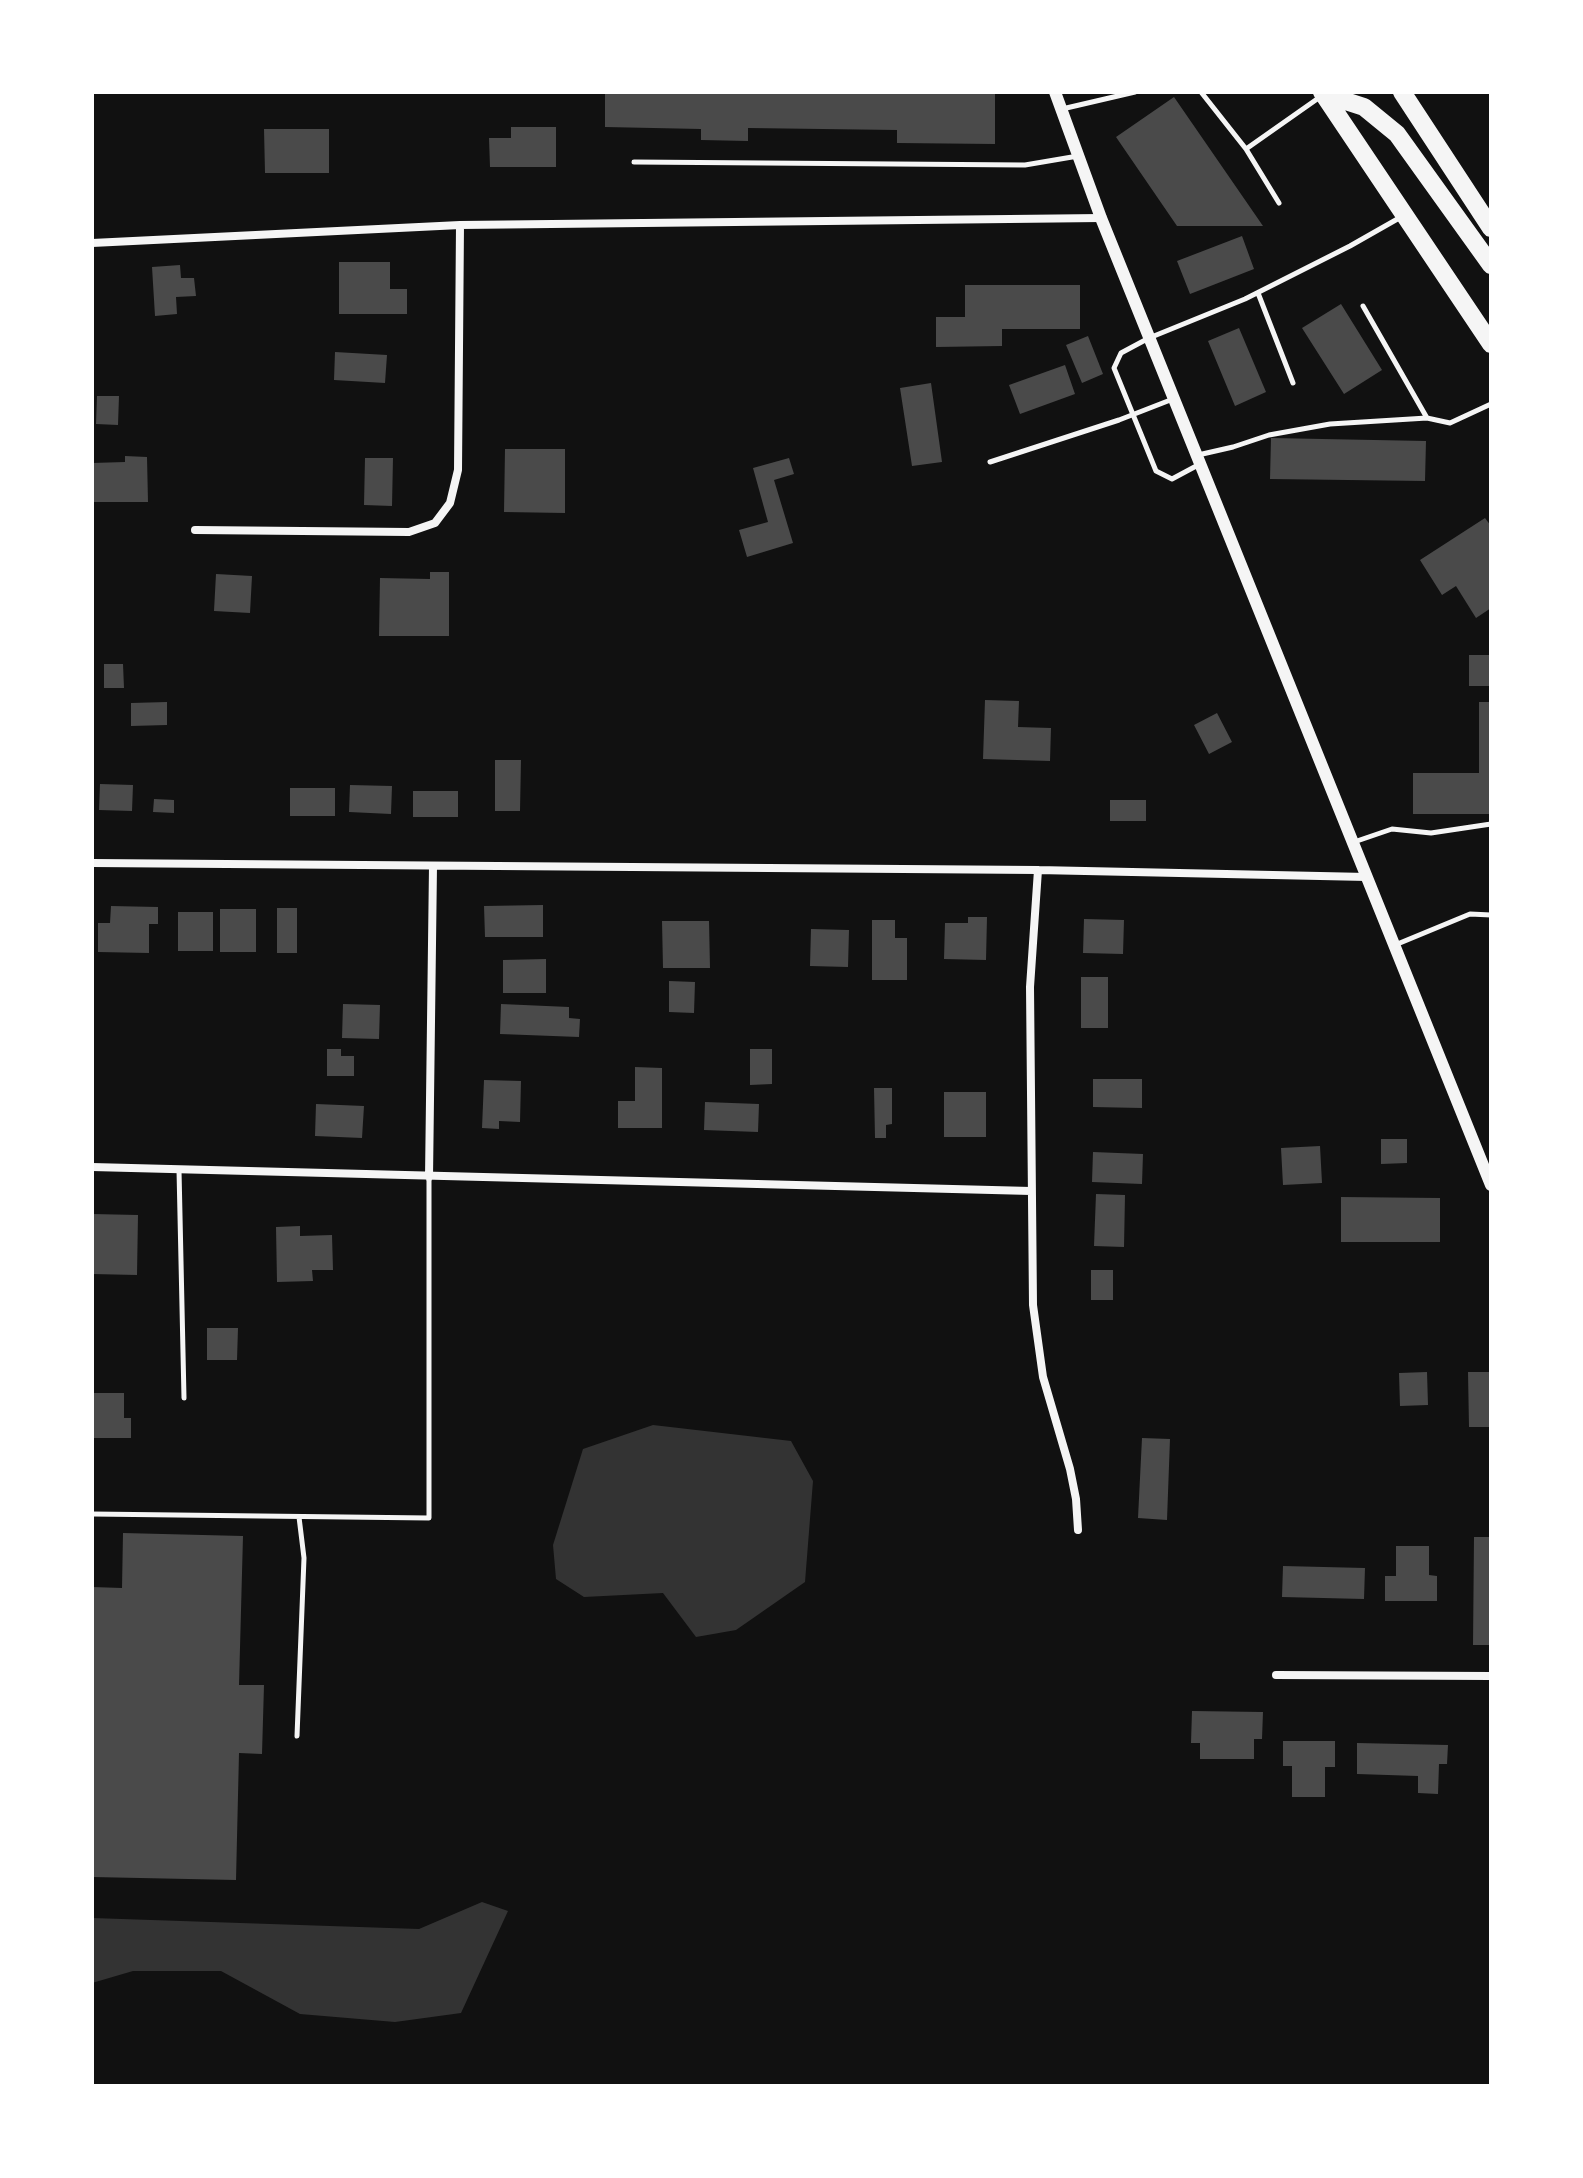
<!DOCTYPE html>
<style>
body{margin:0}
#map{position:relative;width:1583px;height:2178px;overflow:hidden;background:#111;font-family:"Roboto Condensed",sans-serif}
canvas{display:block}
.frame{position:absolute;inset:0;border:94px solid #fff;pointer-events:none}
</style>
<div id="map">
<canvas width="1583" height="2178"></canvas>
<div class="frame"></div>
</div>
<script>
const g = document.querySelector('canvas').getContext('2d');
g.lineJoin = 'round';
function paint(path, color) {
  g.fillStyle = color;
  g.fill(path, 'evenodd');
}
function strokePath(path, color, width, dash) {
  g.strokeStyle = color;
  g.lineWidth = width;
  g.lineCap = dash ? 'butt' : 'round';
  g.setLineDash(dash || []);
  g.stroke(path);
}
const water = new Path2D(`
 M 653,1425 L 791,1441 L 813,1481 L 805,1582 L 736,1630 L 696,1637 L 663,1593 L 584,1597 L 556,1579 L 553,1545 L 583,1449 Z
 M 482,1902 L 508,1911 L 461,2013 L 395,2022 L 300,2014 L 221,1971 L 133,1971 L 92,1983 L 92,1918 L 419,1929 Z`);
const building = new Path2D(`
 M 605,92 L 995,92 L 995,144 L 897,143 L 897,130 L 748,128 L 748,141 L 701,140 L 701,129 L 605,127 Z
 M 1174,97 L 1263,226 L 1177,226 L 1116,137 Z
 M 511,127 L 556,127 L 556,167 L 490,167 L 489,138 L 511,138 Z
 M 264,129 L 329,129 L 329,173 L 265,173 Z
 M 1242,236 L 1254,269 L 1190,294 L 1177,261 Z
 M 339,262 L 390,262 L 390,289 L 407,289 L 407,314 L 339,314 Z
 M 180,265 L 181,278 L 194,278 L 196,296 L 176,297 L 177,314 L 155,316 L 152,267 Z
 M 965,285 L 1080,285 L 1080,329 L 1002,329 L 1002,346 L 936,347 L 936,317 L 965,317 Z
 M 1341,304 L 1382,370 L 1344,394 L 1302,328 Z
 M 1239,328 L 1266,392 L 1235,406 L 1208,341 Z
 M 1088,336 L 1103,374 L 1082,383 L 1066,345 Z
 M 335,352 L 387,355 L 385,383 L 334,380 Z
 M 1065,365 L 1075,394 L 1020,414 L 1009,385 Z
 M 931,383 L 942,462 L 912,466 L 900,388 Z
 M 97,396 L 119,396 L 118,425 L 96,424 Z
 M 1271,438 L 1426,441 L 1425,481 L 1270,479 Z
 M 505,449 L 565,449 L 565,513 L 504,512 Z
 M 125,456 L 147,457 L 148,502 L 92,502 L 92,463 L 125,462 Z
 M 365,458 L 393,458 L 392,506 L 364,505 Z
 M 789,458 L 794,474 L 774,480 L 793,543 L 747,557 L 739,530 L 768,522 L 753,468 Z
 M 1485,518 L 1491,526 L 1491,608 L 1476,618 L 1456,586 L 1442,595 L 1420,560 Z
 M 430,572 L 449,572 L 449,636 L 379,636 L 380,578 L 430,579 Z
 M 216,574 L 252,576 L 250,613 L 214,611 Z
 M 1469,655 L 1491,655 L 1491,686 L 1469,686 Z
 M 104,664 L 123,664 L 124,688 L 104,688 Z
 M 985,700 L 1019,701 L 1018,727 L 1051,728 L 1050,761 L 983,759 Z
 M 167,702 L 167,725 L 131,726 L 131,703 Z
 M 1479,702 L 1491,702 L 1491,814 L 1413,814 L 1413,773 L 1479,773 Z
 M 1217,713 L 1232,742 L 1209,754 L 1194,725 Z
 M 495,760 L 521,760 L 520,811 L 495,811 Z
 M 100,784 L 133,785 L 132,811 L 99,810 Z
 M 350,785 L 392,786 L 391,814 L 349,812 Z
 M 290,788 L 335,788 L 335,816 L 290,816 Z
 M 413,791 L 458,791 L 458,817 L 413,817 Z
 M 154,799 L 174,800 L 174,813 L 153,812 Z
 M 1110,800 L 1146,800 L 1146,821 L 1110,821 Z
 M 543,905 L 543,937 L 485,937 L 484,906 Z
 M 111,906 L 158,907 L 158,924 L 149,924 L 149,953 L 98,952 L 98,923 L 110,923 Z
 M 277,908 L 297,908 L 297,953 L 277,953 Z
 M 220,909 L 256,909 L 256,952 L 220,952 Z
 M 178,912 L 213,912 L 213,951 L 178,951 Z
 M 968,917 L 987,917 L 986,960 L 944,959 L 945,923 L 968,923 Z
 M 1084,919 L 1124,920 L 1123,954 L 1083,953 Z
 M 872,920 L 895,920 L 895,938 L 907,938 L 907,980 L 872,980 Z
 M 662,921 L 709,921 L 710,968 L 663,968 Z
 M 811,929 L 849,930 L 848,967 L 810,966 Z
 M 546,959 L 546,993 L 503,993 L 503,960 Z
 M 1081,977 L 1108,977 L 1108,1028 L 1081,1028 Z
 M 669,981 L 695,982 L 694,1013 L 669,1012 Z
 M 343,1004 L 380,1005 L 379,1039 L 342,1038 Z
 M 501,1004 L 569,1007 L 569,1018 L 580,1019 L 579,1037 L 500,1034 Z
 M 327,1049 L 341,1049 L 341,1056 L 354,1056 L 354,1076 L 327,1076 Z
 M 750,1049 L 772,1049 L 772,1084 L 750,1085 Z
 M 635,1067 L 662,1068 L 662,1128 L 618,1128 L 618,1101 L 635,1101 Z
 M 1093,1079 L 1142,1079 L 1142,1108 L 1093,1107 Z
 M 484,1080 L 521,1081 L 520,1122 L 499,1121 L 499,1129 L 482,1128 Z
 M 874,1088 L 892,1088 L 892,1124 L 886,1125 L 886,1138 L 875,1138 Z
 M 944,1092 L 986,1092 L 986,1137 L 944,1137 Z
 M 705,1102 L 759,1104 L 758,1132 L 704,1130 Z
 M 316,1104 L 364,1106 L 362,1138 L 315,1136 Z
 M 1381,1139 L 1407,1139 L 1407,1163 L 1381,1164 Z
 M 1320,1146 L 1322,1183 L 1283,1185 L 1281,1148 Z
 M 1093,1152 L 1143,1154 L 1142,1184 L 1092,1182 Z
 M 1096,1194 L 1125,1195 L 1124,1247 L 1094,1246 Z
 M 1341,1197 L 1440,1198 L 1440,1242 L 1341,1242 Z
 M 92,1214 L 138,1215 L 137,1275 L 92,1274 Z
 M 300,1226 L 300,1236 L 332,1235 L 333,1270 L 312,1270 L 313,1281 L 277,1282 L 276,1227 Z
 M 1091,1270 L 1113,1270 L 1113,1300 L 1091,1300 Z
 M 207,1328 L 238,1328 L 237,1360 L 207,1360 Z
 M 1427,1372 L 1428,1405 L 1400,1406 L 1399,1373 Z
 M 1468,1372 L 1491,1372 L 1491,1427 L 1469,1427 Z
 M 92,1393 L 124,1393 L 124,1418 L 131,1418 L 131,1438 L 92,1438 Z
 M 1142,1438 L 1170,1439 L 1167,1520 L 1138,1518 Z
 M 123,1533 L 243,1536 L 239,1685 L 264,1685 L 262,1754 L 239,1753 L 236,1880 L 92,1877 L 92,1587 L 122,1588 Z
 M 1474,1537 L 1491,1537 L 1491,1645 L 1473,1645 Z
 M 1396,1546 L 1429,1546 L 1429,1575 L 1437,1576 L 1437,1601 L 1385,1601 L 1385,1576 L 1396,1576 Z
 M 1283,1566 L 1365,1568 L 1364,1599 L 1282,1597 Z
 M 1192,1711 L 1263,1712 L 1262,1739 L 1254,1739 L 1254,1759 L 1200,1759 L 1200,1743 L 1191,1743 Z
 M 1283,1741 L 1335,1741 L 1335,1767 L 1325,1767 L 1325,1797 L 1292,1797 L 1292,1766 L 1283,1766 Z
 M 1357,1743 L 1448,1745 L 1447,1764 L 1439,1764 L 1438,1794 L 1418,1793 L 1418,1776 L 1357,1774 Z`);
const service = new Path2D(`
 M 1201,92 L 1246,149 L 1320,97
 M 1062,109 L 1135,92
 M 1246,149 L 1279,203
 M 634,162 L 1025,165 L 1078,156
 M 1258,293 L 1293,383
 M 1363,306 L 1427,418
 M 1198,455 L 1233,447 L 1269,435 L 1330,424 L 1427,418 L 1450,423 L 1491,404
 M 990,462 L 1119,420 L 1173,399
 M 1200,464 L 1172,479 L 1156,471 L 1114,368 L 1121,353 L 1149,338 L 1245,299 L 1350,246 L 1401,217
 M 1354,842 L 1392,829 L 1431,833 L 1491,824
 M 1395,945 L 1470,914 L 1491,915
 M 179,1170 L 184,1398
 M 92,1514 L 429,1518 L 429,1177
 M 297,1736 L 304,1558 L 299,1517`);
const minor = new Path2D(`
 M 92,243 L 460,225 L 1101,218
 M 195,530 L 409,532 L 435,523 L 450,503 L 458,470 L 460,225
 M 92,863 L 1038,870 L 1367,877
 M 1038,870 L 1030,987 L 1033,1305 L 1043,1377 L 1070,1469 L 1076,1499 L 1078,1530
 M 92,1167 L 1031,1191
 M 429,1177 L 433,866
 M 1276,1675 L 1491,1676`);
const tertiary = new Path2D(`
 M 1055,92 L 1101,218 L 1491,1185`);
const trunk = new Path2D(`
 M 1322,92 L 1491,344
 M 1402,92 L 1491,228
 M 1324,94 L 1364,107 L 1397,134 L 1491,265`);
paint(water, '#333');
paint(building, '#4a4a4a');
strokePath(service, '#f5f5f5', 5);
strokePath(minor, '#f5f5f5', 8);
strokePath(tertiary, '#f5f5f5', 12);
strokePath(trunk, '#f5f5f5', 18);
</script>
